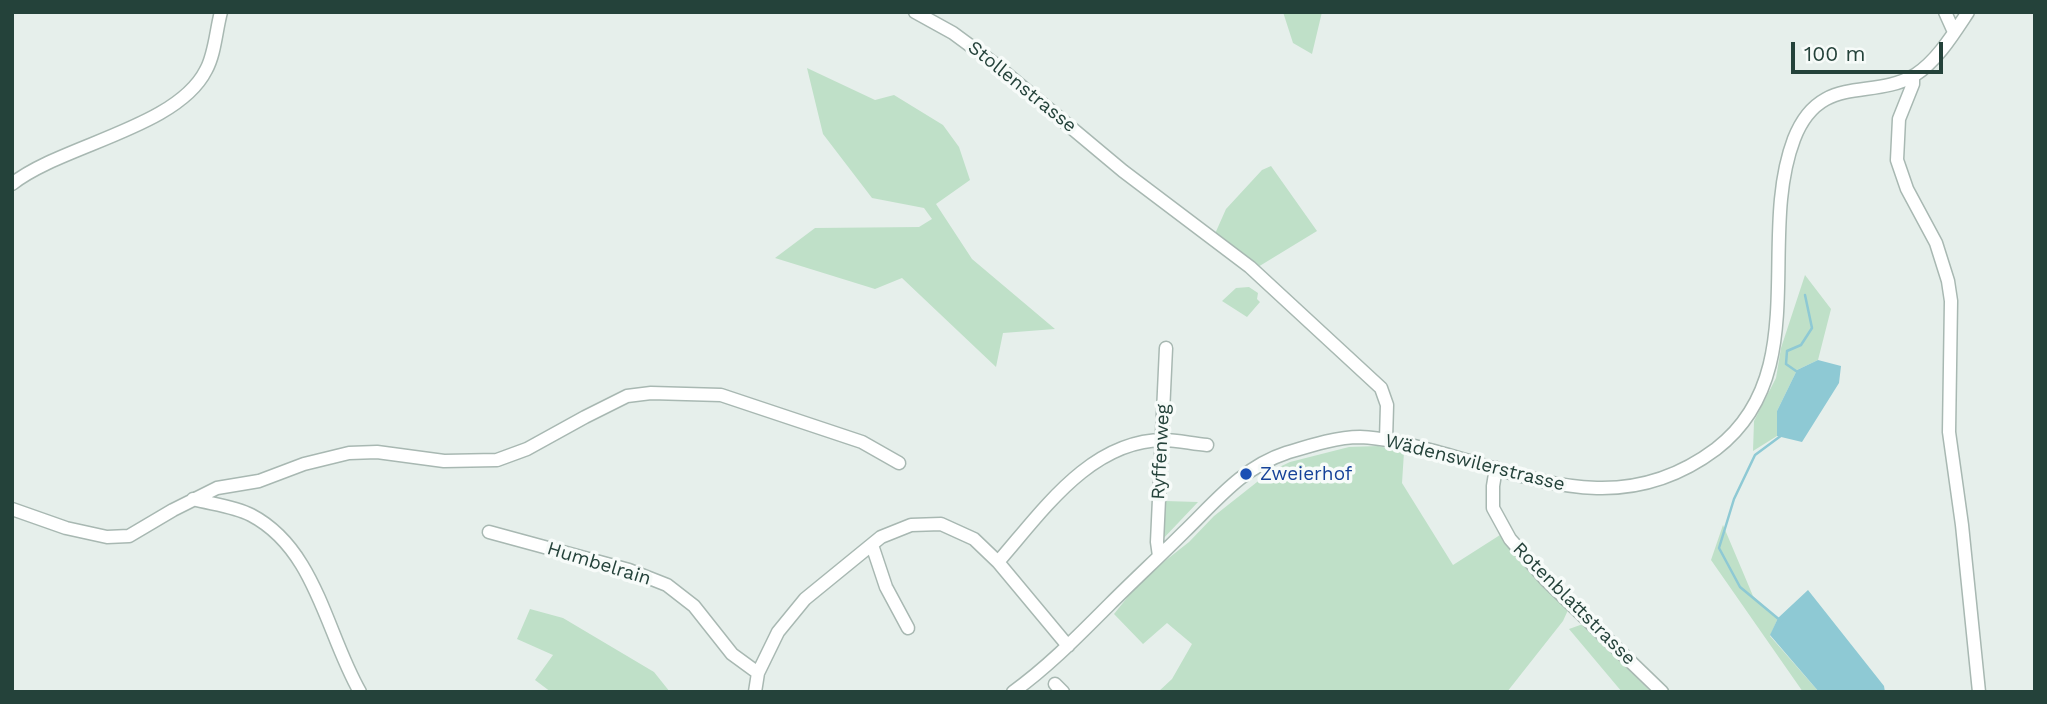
<!DOCTYPE html>
<meta charset="utf-8">
<style>
body{margin:0}
#map{position:relative;width:2047px;height:704px;overflow:hidden;background:#e6efeb;font-family:"Work Sans",sans-serif}
canvas{display:block}
.frame{position:absolute;inset:0;border:14px solid #24423a;pointer-events:none}
.scale{position:absolute;left:1791px;top:42px;width:152px;height:32px;box-sizing:border-box;border:4px solid #24423a;border-top:0;padding-left:9px;font-size:21px;line-height:24px;white-space:nowrap;color:#24423a;-webkit-text-stroke:5px #f7fbf9;paint-order:stroke}
</style>
<div id="map">
<canvas width="2047" height="704"></canvas>
<div class="frame"></div>
<div class="scale">100 m</div>
</div>
<script>
const g = document.querySelector('canvas').getContext('2d');
g.lineJoin = 'round';
function paint(path, color) {
  g.fillStyle = color;
  g.fill(path, 'evenodd');
}
function strokePath(path, color, width, dash) {
  g.strokeStyle = color;
  g.lineWidth = width;
  g.lineCap = dash ? 'butt' : 'round';
  g.setLineDash(dash || []);
  g.stroke(path);
}
function write(font, color, halo, rows, align = 'center') {
  g.font = font + ' "Work Sans",sans-serif';
  g.lineWidth = 7;
  g.setLineDash([]);
  g.textBaseline = 'middle';
  g.strokeStyle = halo;
  g.fillStyle = color;
  for (const [text, x, y, turn = 0] of rows) {
    g.save();
    g.translate(x, y);
    g.rotate((+turn || 0) * Math.PI / 180);
    g.textAlign = isNaN(turn) ? turn : align;
    if (halo) g.strokeText(text, 0, 0);
    g.fillText(text, 0, 0);
    g.restore();
  }
}
const green = new Path2D(`
 M 1283,12 L 1322,12 L 1312,54 L 1293,43 Z
 M 807,68 L 875,100 L 894,95 L 943,125 L 959,147 L 970,180 L 936,204 L 972,259 L 1055,329 L 1003,333 L 996,367 L 902,278 L 875,289 L 775,258 L 815,228 L 919,227 L 932,219 L 924,208 L 872,198 L 823,134 Z
 M 1271,166 L 1317,231 L 1253,270 L 1214,236 L 1226,209 L 1262,170 Z
 M 1805,275 L 1831,309 L 1818,360 L 1797,370 L 1777,411 L 1777,436 L 1753,451 L 1754,421 L 1776,378 L 1781,348 Z
 M 1249,287 L 1258,293 L 1257,299 L 1260,302 L 1247,317 L 1222,301 L 1236,288 Z
 M 1378,446 L 1404,452 L 1402,483 L 1453,565 L 1500,535 L 1568,610 L 1563,621 L 1507,692 L 1158,692 L 1172,679 L 1192,644 L 1167,623 L 1143,644 L 1114,614 L 1142,579 L 1189,542 L 1214,516 L 1271,471 L 1290,462 L 1349,447 Z
 M 1165,501 L 1198,502 L 1161,541 Z
 M 1723,525 L 1753,596 L 1778,618 L 1770,636 L 1819,692 L 1803,692 L 1711,560 Z
 M 530,609 L 563,618 L 654,672 L 670,692 L 551,692 L 535,680 L 553,655 L 517,639 Z
 M 1583,624 L 1651,692 L 1622,692 L 1569,629 Z`);
const water = new Path2D(`
 M 1818,360 L 1841,366 L 1839,383 L 1802,442 L 1777,436 L 1777,411 L 1797,370 Z
 M 1808,590 L 1884,686 L 1885,692 L 1819,692 L 1770,635 L 1778,618 Z`);
const stream = new Path2D(`
 M 1796,371 L 1786,364 L 1787,351 L 1801,345 L 1812,328 L 1805,295
 M 1781,621 L 1740,587 L 1719,548 L 1734,499 L 1755,455 L 1782,435`);
const minor = new Path2D(`
 M 915,12 L 953,33 L 995,64 L 1123,171 L 1250,267 L 1381,388 L 1387,405 L 1386,440
 M 1945,12 L 1954,32
 M 1913,76 L 1913,84 L 1899,119 L 1897,160 L 1907,189 L 1936,243 L 1948,281 L 1951,301 L 1949,432 L 1962,525 L 1979,692
 M 12,184 C 61,145 177,128 206,70 C 215,54 216,30 221,12
 M 1496,468 L 1493,486 L 1493,508 L 1510,539 L 1546,580 L 1662,692
 M 193,499 C 211,504 234,506 251,515 C 316,549 326,633 360,692
 M 12,509 L 66,528 L 107,537 L 129,536 L 173,510 L 217,488 L 259,481 L 304,464 L 349,453 L 377,452 L 444,461 L 497,460 L 527,449 L 585,417 L 627,396 L 651,393 L 721,395 L 862,442 L 899,463
 M 489,532 L 629,570 L 667,585 L 694,606 L 732,654 L 758,673
 M 872,545 L 886,587 L 908,628
 M 1159,556 L 1157,542 L 1166,348
 M 998,562 C 1042,512 1090,440 1164,440 C 1178,440 1193,444 1207,445
 M 1055,684 L 1063,692
 M 755,692 L 758,673 L 778,632 L 805,599 L 881,537 L 911,525 L 941,524 L 974,539 L 998,562 L 1068,646
 M 1013,692 C 1049,666 1079,635 1110,604 C 1134,580 1160,556 1184,532 C 1216,501 1243,467 1286,453 C 1309,446 1336,437 1360,437 C 1387,438 1414,446 1441,453 C 1539,480 1624,518 1716,449 C 1814,374 1756,239 1794,139 C 1820,72 1871,101 1915,75 C 1937,61 1954,33 1968,12`);
const markers = [
 [1246,474,7,"#1a4fb4"]
];
const streetNames = [
 ["Stollenstrasse",1022,87,39],
 ["Ryffenweg",1161,452,-87],
 ["Wädenswilerstrasse",1475,463,14],
 ["Humbelrain",599,564,17],
 ["Rotenblattstrasse",1574,604,45]
];
const transitNames = [
 ["Zweierhof",1260,474]
];
paint(green, '#bfe0c8');
paint(water, '#8ec9d4');
strokePath(stream, '#8ec9d4', 2.5);
strokePath(minor, '#a8b8b2', 15);
strokePath(minor, '#fff', 12);
for (const [x, y, r, color] of markers) {
  const dot = new Path2D();
  dot.arc(x, y, r, 0, 2 * Math.PI);
  g.fillStyle = color;
  g.fill(dot);
  strokePath(dot, '#f7fbf9', 2.5);
}
write('19px', '#24423a', '#f7fbf9', streetNames);
write('19px', '#164399', '#f7fbf9', transitNames, 'left');
</script>
